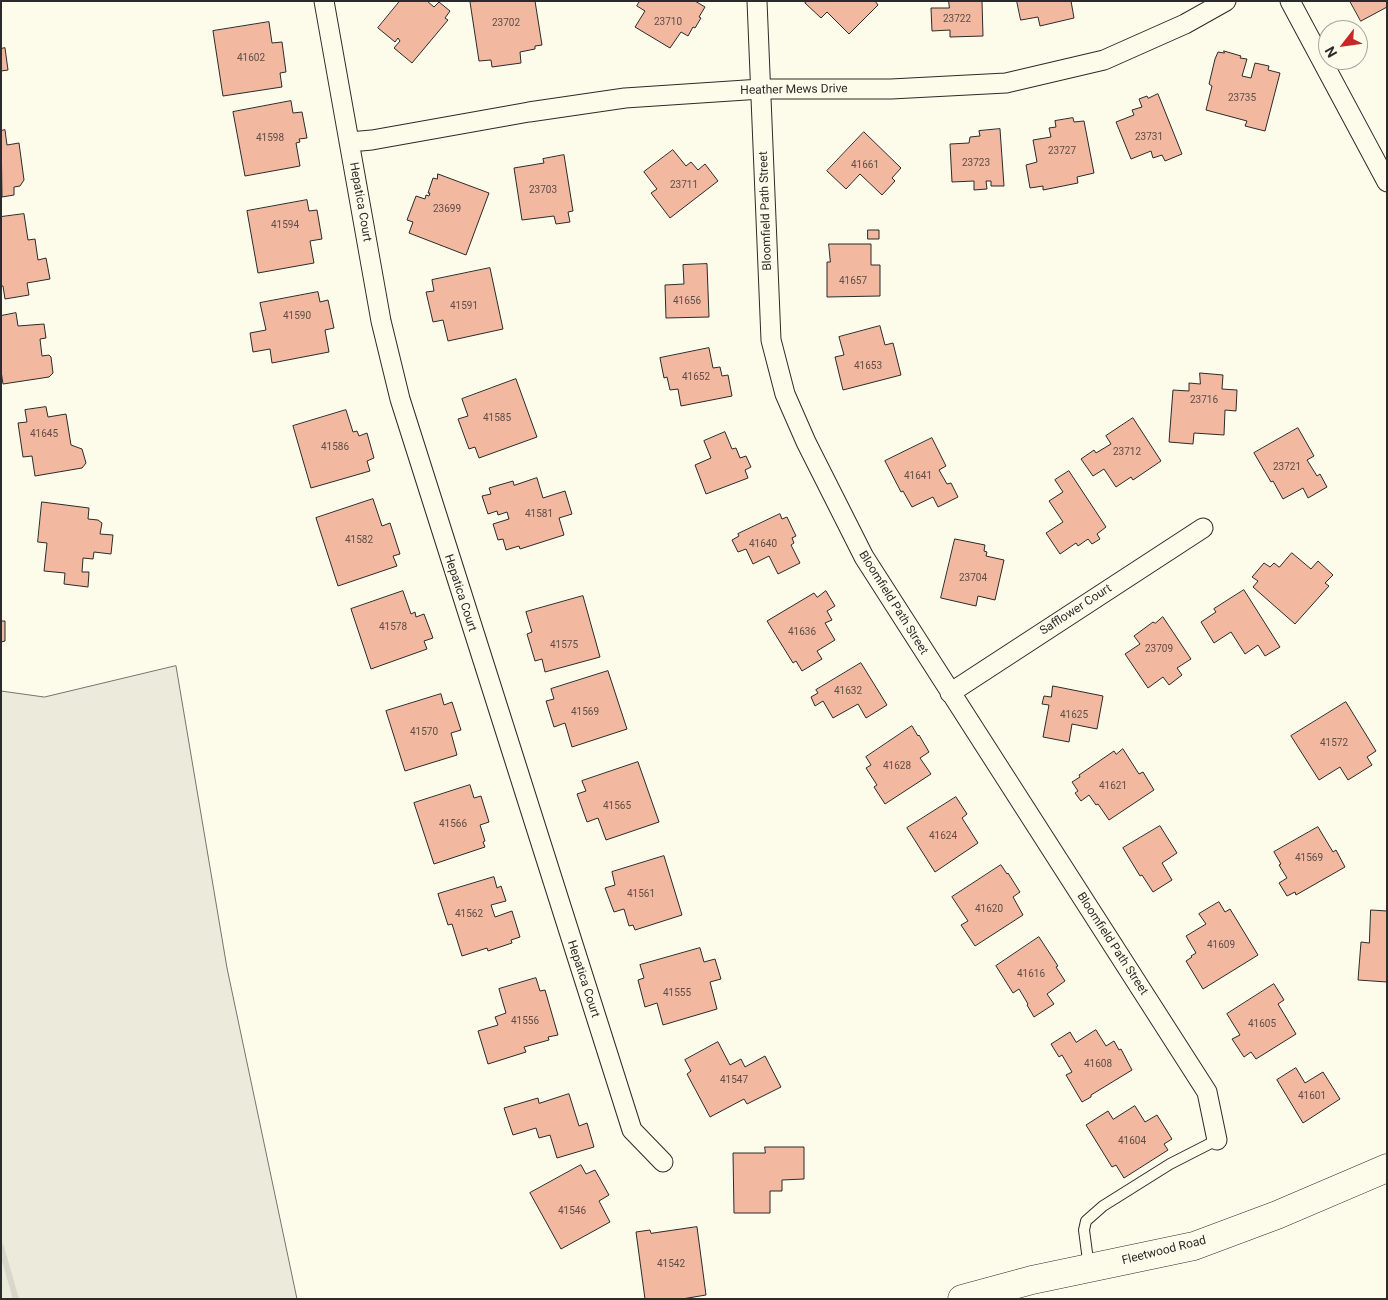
<!DOCTYPE html>
<style>
body{margin:0}
#map{position:relative;width:1388px;height:1300px;overflow:hidden;background:#fdfbea;font-family:Roboto,sans-serif}
canvas{display:block}
.frame{position:absolute;inset:0;border:2px solid #2b2b2b;pointer-events:none}
.north{position:absolute;left:1318px;top:20px;width:50px;height:50px;box-sizing:border-box;background:#fdfbea;border:1px solid #a9a89e;border-radius:50%;rotate:240deg;font-size:14px;font-weight:700;line-height:20px;text-align:center;color:#2b2b2b}
.north::after{content:'';display:block;margin:auto;width:18px;height:22px;background:#c62828;clip-path:polygon(50% 0,100% 100%,50% 72%,0 100%)}
</style>
<div id="map">
<canvas width="1388" height="1300"></canvas>
<div class="frame"></div>
<div class="north">N</div>
</div>
<script>
const g = document.querySelector('canvas').getContext('2d');
g.lineJoin = 'round';
function paint(path, color) {
  g.fillStyle = color;
  g.fill(path, 'evenodd');
}
function strokePath(path, color, width, dash) {
  g.strokeStyle = color;
  g.lineWidth = width;
  g.lineCap = dash ? 'butt' : 'round';
  g.setLineDash(dash || []);
  g.stroke(path);
}
function write(font, color, halo, rows, align = 'center') {
  g.font = font + ' Roboto,sans-serif';
  g.lineWidth = 4;
  g.setLineDash([]);
  g.textBaseline = 'middle';
  g.strokeStyle = halo;
  g.fillStyle = color;
  for (const [text, x, y, turn = 0] of rows) {
    g.save();
    g.translate(x, y);
    g.rotate((+turn || 0) * Math.PI / 180);
    g.textAlign = isNaN(turn) ? turn : align;
    if (halo) g.strokeText(text, 0, 0);
    g.fillText(text, 0, 0);
    g.restore();
  }
}
const green = new Path2D(`
 M 176,666 L 227,968 L 297,1299 L 1,1299 L 1,691 L 44,697 Z`);
const stream = new Path2D(`
 M 1,1247 L 16,1299`);
const building = new Path2D(`
 M 400,1 L 427,1 L 434,7 L 439,2 L 450,11 L 445,18 L 448,20 L 412,63 L 394,48 L 400,41 L 398,38 L 395,42 L 378,28 Z
 M 535,1 L 542,45 L 535,46 L 535,49 L 520,52 L 521,63 L 492,67 L 491,60 L 479,61 L 470,2 Z
 M 640,1 L 695,1 L 705,7 L 699,17 L 701,18 L 695,28 L 693,27 L 688,36 L 681,32 L 670,48 L 635,27 L 645,11 L 637,6 Z
 M 808,1 L 875,1 L 878,5 L 849,34 L 827,12 L 821,18 L 805,3 Z
 M 949,1 L 982,1 L 983,36 L 950,37 L 950,30 L 932,31 L 931,8 L 949,8 Z
 M 1017,1 L 1071,1 L 1074,18 L 1040,26 L 1038,17 L 1021,20 Z
 M 1350,1 L 1387,1 L 1387,7 L 1361,21 Z
 M 269,22 L 272,43 L 282,42 L 286,72 L 280,73 L 282,87 L 223,96 L 213,31 Z
 M 5,48 L 8,70 L 1,71 L 1,49 Z
 M 1224,51 L 1241,56 L 1240,58 L 1247,59 L 1242,76 L 1251,78 L 1255,63 L 1269,66 L 1268,70 L 1280,73 L 1265,131 L 1245,126 L 1247,121 L 1206,110 L 1212,86 L 1209,84 L 1215,59 L 1218,52 L 1224,53 Z
 M 1158,94 L 1182,154 L 1165,161 L 1162,155 L 1153,158 L 1151,151 L 1131,159 L 1116,122 L 1134,115 L 1132,110 L 1142,107 L 1139,99 L 1147,96 L 1148,98 Z
 M 291,101 L 293,113 L 302,112 L 307,138 L 299,139 L 300,142 L 296,143 L 300,166 L 245,176 L 233,112 Z
 M 1073,118 L 1074,122 L 1084,121 L 1094,173 L 1077,177 L 1078,183 L 1043,190 L 1043,186 L 1030,188 L 1026,165 L 1037,162 L 1033,140 L 1051,137 L 1049,128 L 1056,127 L 1055,121 Z
 M 1000,129 L 1004,186 L 991,186 L 991,181 L 986,181 L 987,189 L 974,190 L 974,181 L 952,182 L 950,144 L 969,143 L 970,137 L 980,136 L 979,131 Z
 M 5,130 L 7,145 L 19,143 L 24,180 L 20,186 L 14,187 L 14,195 L 2,197 L 1,131 Z
 M 864,132 L 901,168 L 892,178 L 895,181 L 882,195 L 860,174 L 846,189 L 827,171 Z
 M 673,150 L 686,166 L 691,162 L 698,170 L 705,164 L 718,181 L 670,218 L 651,193 L 657,189 L 644,172 Z
 M 564,155 L 573,211 L 568,212 L 570,222 L 556,224 L 554,216 L 522,220 L 514,168 L 544,163 L 543,159 Z
 M 438,174 L 489,193 L 466,255 L 409,233 L 413,222 L 407,220 L 416,196 L 425,199 L 426,195 L 429,196 L 430,193 L 428,193 L 433,178 L 437,179 Z
 M 307,200 L 309,211 L 317,210 L 322,239 L 310,241 L 314,263 L 258,273 L 247,211 Z
 M 24,214 L 28,240 L 35,239 L 38,260 L 46,258 L 50,279 L 27,283 L 29,295 L 5,299 L 3,286 L 1,286 L 1,217 Z
 M 868,230 L 879,230 L 879,239 L 868,239 Z
 M 829,244 L 871,244 L 871,265 L 880,265 L 880,296 L 827,297 L 827,262 L 830,262 Z
 M 707,264 L 709,317 L 666,318 L 665,285 L 684,284 L 683,265 Z
 M 490,268 L 503,329 L 448,341 L 443,320 L 433,322 L 426,292 L 434,291 L 432,280 Z
 M 318,292 L 320,302 L 328,300 L 334,328 L 325,330 L 329,352 L 272,363 L 270,349 L 253,352 L 250,333 L 266,330 L 260,303 Z
 M 16,313 L 18,326 L 44,324 L 46,338 L 40,339 L 42,356 L 49,355 L 51,357 L 53,373 L 49,377 L 3,384 L 1,371 L 1,316 Z
 M 880,326 L 885,345 L 893,343 L 901,375 L 843,390 L 835,357 L 844,355 L 839,337 Z
 M 709,348 L 713,368 L 720,367 L 722,376 L 728,375 L 732,396 L 681,406 L 678,389 L 670,390 L 667,377 L 664,378 L 660,358 Z
 M 1200,373 L 1223,375 L 1222,389 L 1237,390 L 1236,411 L 1225,410 L 1224,435 L 1194,433 L 1193,444 L 1169,442 L 1173,390 L 1189,391 L 1189,383 L 1200,384 Z
 M 516,379 L 537,437 L 479,458 L 475,447 L 469,449 L 458,419 L 468,416 L 462,399 Z
 M 46,407 L 48,417 L 66,414 L 71,445 L 82,449 L 86,463 L 82,468 L 35,476 L 32,456 L 23,457 L 18,423 L 27,422 L 25,410 Z
 M 346,410 L 353,432 L 357,431 L 359,436 L 367,433 L 374,458 L 367,461 L 370,471 L 311,488 L 293,426 Z
 M 1133,418 L 1161,461 L 1133,480 L 1131,477 L 1116,487 L 1104,469 L 1093,476 L 1081,459 L 1094,450 L 1096,453 L 1111,444 L 1106,436 Z
 M 1298,428 L 1314,456 L 1307,460 L 1317,476 L 1320,474 L 1327,487 L 1308,498 L 1303,488 L 1283,499 L 1273,481 L 1271,482 L 1254,453 Z
 M 725,432 L 732,449 L 736,448 L 740,458 L 746,456 L 751,467 L 745,470 L 748,478 L 706,494 L 695,465 L 711,458 L 704,441 Z
 M 932,438 L 946,466 L 939,470 L 947,484 L 951,483 L 958,497 L 938,507 L 933,497 L 912,507 L 903,491 L 901,492 L 885,461 Z
 M 1069,471 L 1106,527 L 1097,534 L 1100,539 L 1092,544 L 1088,539 L 1078,546 L 1076,543 L 1060,554 L 1046,533 L 1063,522 L 1049,501 L 1063,492 L 1055,480 Z
 M 537,478 L 543,498 L 565,491 L 572,514 L 559,518 L 564,535 L 520,549 L 519,546 L 506,550 L 503,539 L 498,540 L 493,524 L 509,519 L 507,512 L 498,515 L 497,511 L 488,514 L 482,496 L 491,494 L 489,488 L 513,481 L 514,485 Z
 M 373,499 L 382,526 L 390,523 L 400,554 L 393,556 L 397,566 L 338,586 L 316,518 Z
 M 42,502 L 89,508 L 88,519 L 98,520 L 102,523 L 100,534 L 113,535 L 111,554 L 94,552 L 93,559 L 83,558 L 82,572 L 89,572 L 88,587 L 64,584 L 65,573 L 44,571 L 47,543 L 38,542 Z
 M 780,514 L 782,519 L 787,517 L 796,536 L 792,538 L 794,543 L 791,545 L 800,563 L 778,574 L 769,556 L 753,564 L 746,549 L 738,552 L 732,540 L 739,536 L 738,534 Z
 M 955,539 L 985,545 L 984,551 L 987,552 L 986,556 L 1004,560 L 995,600 L 978,596 L 976,606 L 941,598 Z
 M 1292,553 L 1311,569 L 1318,561 L 1333,575 L 1325,583 L 1329,586 L 1295,624 L 1253,587 L 1258,581 L 1252,577 L 1264,563 L 1270,567 L 1274,563 L 1279,567 Z
 M 1244,590 L 1280,647 L 1265,656 L 1258,645 L 1245,654 L 1231,632 L 1214,643 L 1201,622 L 1216,612 L 1214,609 Z
 M 403,591 L 411,614 L 415,612 L 416,617 L 424,614 L 433,638 L 424,641 L 427,649 L 371,669 L 351,609 Z
 M 826,591 L 835,606 L 827,611 L 832,620 L 825,623 L 835,640 L 817,651 L 822,659 L 802,671 L 796,661 L 793,663 L 767,621 L 814,593 L 817,597 Z
 M 583,596 L 600,657 L 545,672 L 542,659 L 535,661 L 527,634 L 532,632 L 526,612 Z
 M 1163,617 L 1191,659 L 1177,668 L 1182,675 L 1169,685 L 1163,677 L 1148,688 L 1125,654 L 1140,644 L 1134,636 L 1153,622 L 1155,623 Z
 M 1,621 L 5,621 L 5,641 L 1,642 Z
 M 861,663 L 887,705 L 866,718 L 858,704 L 833,718 L 823,701 L 815,706 L 811,697 L 818,693 L 816,690 Z
 M 608,671 L 627,729 L 572,747 L 565,723 L 554,727 L 546,701 L 554,699 L 551,689 Z
 M 1053,686 L 1103,696 L 1097,729 L 1072,724 L 1069,742 L 1043,737 L 1049,705 L 1042,704 L 1044,696 L 1051,697 Z
 M 441,694 L 444,705 L 452,702 L 461,730 L 451,733 L 457,755 L 405,771 L 386,711 Z
 M 1346,702 L 1376,751 L 1367,757 L 1372,765 L 1348,780 L 1340,767 L 1319,780 L 1291,736 Z
 M 912,726 L 918,736 L 919,735 L 929,752 L 920,758 L 931,774 L 885,804 L 874,787 L 877,785 L 866,768 L 871,765 L 866,757 Z
 M 1123,749 L 1139,774 L 1143,772 L 1154,790 L 1109,820 L 1098,804 L 1096,805 L 1089,795 L 1081,801 L 1075,793 L 1078,791 L 1072,782 L 1080,777 L 1079,775 L 1114,751 L 1116,754 Z
 M 638,762 L 659,822 L 606,840 L 598,818 L 587,822 L 577,794 L 586,791 L 582,781 Z
 M 470,785 L 474,798 L 481,796 L 489,822 L 480,825 L 485,841 L 483,842 L 485,847 L 434,864 L 414,803 Z
 M 956,797 L 967,814 L 962,818 L 978,843 L 935,872 L 907,828 Z
 M 1160,826 L 1177,853 L 1162,863 L 1172,880 L 1153,892 L 1142,875 L 1140,876 L 1123,848 Z
 M 1318,827 L 1333,852 L 1336,850 L 1345,867 L 1296,895 L 1295,892 L 1287,896 L 1279,883 L 1287,878 L 1279,865 L 1281,864 L 1274,852 Z
 M 664,856 L 682,915 L 635,930 L 633,925 L 629,926 L 624,909 L 614,912 L 605,888 L 615,885 L 612,872 Z
 M 1001,865 L 1007,874 L 1008,873 L 1020,892 L 1013,897 L 1023,915 L 975,946 L 961,925 L 968,921 L 952,897 Z
 M 494,877 L 497,888 L 501,886 L 506,901 L 491,905 L 495,917 L 512,911 L 520,937 L 511,940 L 512,943 L 488,951 L 487,948 L 462,956 L 452,924 L 448,925 L 438,894 Z
 M 1219,902 L 1225,912 L 1230,909 L 1258,955 L 1203,989 L 1186,961 L 1192,957 L 1191,956 L 1196,953 L 1186,936 L 1206,924 L 1199,914 Z
 M 1371,910 L 1387,911 L 1387,982 L 1358,980 L 1361,942 L 1369,943 Z
 M 1039,937 L 1058,966 L 1056,967 L 1065,981 L 1047,994 L 1054,1004 L 1034,1017 L 1027,1005 L 1028,1004 L 1019,989 L 1013,993 L 996,966 Z
 M 700,948 L 704,962 L 715,959 L 721,979 L 710,982 L 717,1009 L 663,1025 L 657,1003 L 645,1007 L 638,980 L 644,978 L 640,965 Z
 M 536,978 L 540,991 L 545,990 L 558,1035 L 548,1037 L 549,1040 L 524,1047 L 526,1052 L 488,1064 L 478,1031 L 498,1025 L 495,1017 L 506,1013 L 499,989 Z
 M 1274,984 L 1284,1000 L 1278,1004 L 1296,1034 L 1256,1059 L 1251,1052 L 1244,1057 L 1232,1039 L 1240,1035 L 1227,1014 Z
 M 1096,1030 L 1106,1046 L 1114,1041 L 1119,1050 L 1121,1049 L 1132,1070 L 1091,1095 L 1091,1097 L 1082,1102 L 1066,1075 L 1072,1072 L 1062,1055 L 1059,1057 L 1051,1044 L 1070,1032 L 1076,1042 Z
 M 718,1042 L 730,1065 L 741,1059 L 745,1067 L 765,1056 L 781,1087 L 747,1104 L 744,1099 L 710,1117 L 687,1074 L 691,1071 L 685,1060 Z
 M 1296,1068 L 1305,1083 L 1323,1072 L 1340,1099 L 1303,1123 L 1277,1080 Z
 M 569,1094 L 579,1126 L 587,1123 L 594,1147 L 557,1158 L 550,1135 L 539,1138 L 536,1128 L 513,1135 L 504,1108 L 538,1098 L 539,1103 Z
 M 1135,1106 L 1145,1122 L 1157,1115 L 1172,1139 L 1164,1144 L 1168,1150 L 1124,1178 L 1116,1165 L 1112,1167 L 1086,1125 L 1108,1111 L 1113,1119 Z
 M 765,1147 L 804,1147 L 804,1179 L 782,1180 L 782,1191 L 770,1191 L 770,1213 L 734,1213 L 733,1153 L 765,1153 Z
 M 581,1165 L 586,1174 L 595,1170 L 609,1195 L 599,1201 L 610,1222 L 561,1249 L 530,1193 Z
 M 697,1227 L 706,1295 L 682,1299 L 645,1299 L 636,1232 L 650,1230 L 651,1233 Z`);
const service = new Path2D(`
 M 1089,1268 L 1084,1230 L 1086,1221 L 1103,1206 L 1170,1164 L 1217,1140`);
const minor = new Path2D(`
 M 324,1 L 381,321 L 400,399 L 632,1130 L 663,1162
 M 757,1 L 771,340 L 785,394 L 806,442 L 864,557 L 1207,1092 L 1217,1140
 M 1290,1 L 1387,182
 M 349,142 L 372,140 L 529,112 L 625,98 L 761,89 L 891,89 L 1006,83 L 1104,60 L 1185,24 L 1226,1
 M 950,693 L 1203,528`);
const secondary = new Path2D(`
 M 962,1299 L 1032,1280 L 1194,1246 L 1277,1215 L 1387,1168`);
const numberNames = [
 ["23722",957,19],
 ["23710",668,22],
 ["23702",506,23],
 ["41602",251,58],
 ["23735",1242,98],
 ["23731",1149,137],
 ["41598",270,138],
 ["23727",1062,151],
 ["23723",976,163],
 ["41661",865,165],
 ["23711",684,185],
 ["23703",543,190],
 ["23699",447,209],
 ["41594",285,225],
 ["41657",853,281],
 ["41656",687,301],
 ["41591",464,306],
 ["41590",297,316],
 ["41653",868,366],
 ["41652",696,377],
 ["23716",1204,400],
 ["41585",497,418],
 ["41645",44,434],
 ["41586",335,447],
 ["23712",1127,452],
 ["23721",1287,467],
 ["41641",918,476],
 ["41581",539,514],
 ["41582",359,540],
 ["41640",763,544],
 ["23704",973,578],
 ["41578",393,627],
 ["41636",802,632],
 ["41575",564,645],
 ["23709",1159,649],
 ["41632",848,691],
 ["41569",585,712],
 ["41625",1074,715],
 ["41570",424,732],
 ["41572",1334,743],
 ["41628",897,766],
 ["41621",1113,786],
 ["41565",617,806],
 ["41566",453,824],
 ["41624",943,836],
 ["41569",1309,858],
 ["41561",641,894],
 ["41620",989,909],
 ["41562",469,914],
 ["41609",1221,945],
 ["41616",1031,974],
 ["41555",677,993],
 ["41556",525,1021],
 ["41605",1262,1024],
 ["41608",1098,1064],
 ["41547",734,1080],
 ["41601",1312,1096],
 ["41604",1132,1141],
 ["41546",572,1211],
 ["41542",671,1264]
];
const streetNames = [
 ["Heather Mews Drive",794,90,-1],
 ["Hepatica Court",360,202,80],
 ["Bloomfield Path Street",766,211,-92],
 ["Hepatica Court",460,593,72],
 ["Bloomfield Path Street",893,603,58],
 ["Safflower Court",1076,610,-33],
 ["Bloomfield Path Street",1112,944,57],
 ["Hepatica Court",583,979,72],
 ["Fleetwood Road",1164,1251,-14]
];
paint(green, '#ecebdb');
strokePath(green, '#74746e', 1);
strokePath(stream, '#d8d7c9', 6);
paint(building, '#f2b8a0');
strokePath(building, '#2b2b2b', 1);
strokePath(service, '#2b2b2b', 12);
strokePath(minor, '#2b2b2b', 21);
strokePath(secondary, '#2b2b2b', 29);
strokePath(service, '#fdfbea', 10);
strokePath(minor, '#fdfbea', 19);
strokePath(secondary, '#fdfbea', 28);
write('10px', '#5d4e48', null, numberNames);
write('12px', '#2b2b2b', '#fdfbea', streetNames);
</script>
